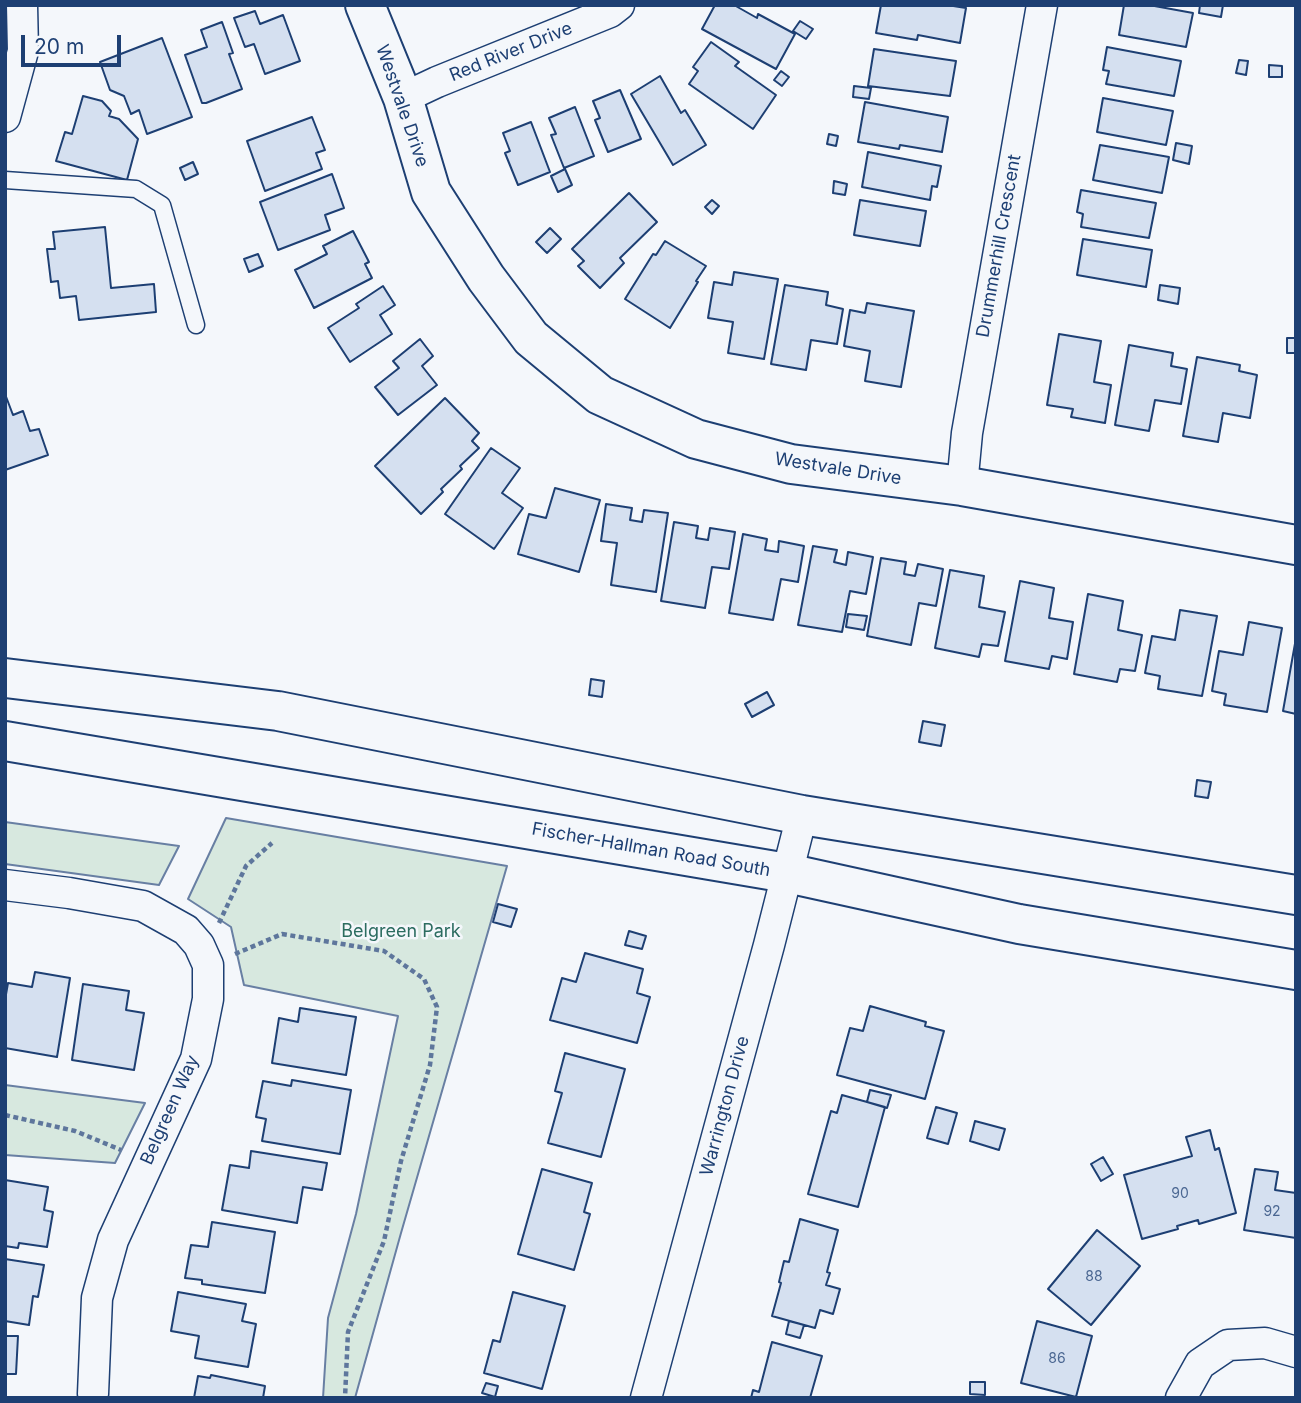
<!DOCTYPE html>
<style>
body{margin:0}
#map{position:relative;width:1301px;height:1403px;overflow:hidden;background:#f4f7fb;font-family:Inter,sans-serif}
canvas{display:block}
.frame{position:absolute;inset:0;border:7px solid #1d3f73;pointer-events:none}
.scale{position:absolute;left:21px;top:35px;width:100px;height:32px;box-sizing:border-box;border:4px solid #1d3f73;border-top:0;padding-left:9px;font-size:21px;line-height:24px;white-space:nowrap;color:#1d3f73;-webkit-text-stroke:5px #f4f7fb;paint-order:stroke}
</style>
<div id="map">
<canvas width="1301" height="1403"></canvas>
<div class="frame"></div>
<div class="scale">20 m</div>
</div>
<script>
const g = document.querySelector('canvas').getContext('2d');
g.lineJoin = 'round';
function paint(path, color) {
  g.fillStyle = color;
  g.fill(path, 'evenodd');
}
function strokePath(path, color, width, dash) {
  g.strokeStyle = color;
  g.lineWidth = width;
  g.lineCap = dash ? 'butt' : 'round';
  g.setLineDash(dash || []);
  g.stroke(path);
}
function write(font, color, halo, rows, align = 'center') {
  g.font = font + ' Inter,sans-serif';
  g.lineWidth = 5;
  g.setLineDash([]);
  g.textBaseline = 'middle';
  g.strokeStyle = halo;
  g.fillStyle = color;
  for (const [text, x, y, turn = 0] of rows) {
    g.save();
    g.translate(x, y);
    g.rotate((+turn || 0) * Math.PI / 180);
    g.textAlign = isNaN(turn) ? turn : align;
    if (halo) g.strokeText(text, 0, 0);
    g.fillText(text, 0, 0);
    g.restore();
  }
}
const green = new Path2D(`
 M 226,818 L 507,866 L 401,1233 L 355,1398 L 323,1398 L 328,1318 L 356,1214 L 398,1016 L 244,985 L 231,927 L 188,899 Z
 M 5,822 L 179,846 L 159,885 L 5,864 Z
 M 5,1085 L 145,1103 L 115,1163 L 5,1155 Z`);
const building = new Path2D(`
 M 715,5 L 734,5 L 757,18 L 758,14 L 795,34 L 776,69 L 702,29 Z
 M 881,5 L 947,5 L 966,8 L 960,43 L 918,35 L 917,40 L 876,33 Z
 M 1124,5 L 1149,5 L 1193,13 L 1186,47 L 1119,35 Z
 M 1200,5 L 1223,5 L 1221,17 L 1199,13 Z
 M 255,11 L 260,24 L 283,15 L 300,61 L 265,74 L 254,44 L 245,47 L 234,18 Z
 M 800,21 L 813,29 L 806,39 L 793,31 Z
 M 222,22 L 233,53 L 229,54 L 242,89 L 206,103 L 202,103 L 185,55 L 207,47 L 201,30 Z
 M 162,38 L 192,117 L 147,134 L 139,110 L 131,114 L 124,96 L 110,90 L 100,62 Z
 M 711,42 L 739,62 L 735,66 L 776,95 L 753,129 L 689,84 L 698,71 L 693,67 Z
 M 1107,47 L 1181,61 L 1174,96 L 1106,84 L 1109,71 L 1103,70 Z
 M 874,49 L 956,61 L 950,96 L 868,86 Z
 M 1239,60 L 1248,61 L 1246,75 L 1236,73 Z
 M 1269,65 L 1282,66 L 1282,77 L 1269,77 Z
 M 781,71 L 789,77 L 782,86 L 774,80 Z
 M 660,76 L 681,113 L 685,110 L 706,145 L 673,165 L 631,94 Z
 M 854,86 L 871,88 L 869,99 L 853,97 Z
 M 620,90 L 641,139 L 608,152 L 595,120 L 600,118 L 593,101 Z
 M 83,96 L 102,101 L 111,111 L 109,116 L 119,119 L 138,139 L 127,180 L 56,161 L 65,132 L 72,134 Z
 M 1103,98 L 1173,111 L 1166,145 L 1097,132 Z
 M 865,102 L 948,117 L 942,152 L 900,145 L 899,149 L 858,142 Z
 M 575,107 L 594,156 L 564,168 L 551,135 L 556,134 L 549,118 Z
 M 312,117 L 325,150 L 316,153 L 322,169 L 265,191 L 247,141 Z
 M 531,122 L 550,172 L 518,185 L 505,153 L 510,151 L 503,133 Z
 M 829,134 L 838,136 L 836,146 L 827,144 Z
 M 1176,143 L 1192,146 L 1189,164 L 1173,160 Z
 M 1100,145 L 1169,157 L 1162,193 L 1093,180 Z
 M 868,152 L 941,166 L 937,187 L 932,186 L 930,200 L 862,187 Z
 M 193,162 L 198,174 L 185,180 L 180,168 Z
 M 565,169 L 572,185 L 558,192 L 551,176 Z
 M 332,174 L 344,208 L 325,215 L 330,230 L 278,250 L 260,202 Z
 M 834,181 L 847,184 L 845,195 L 833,193 Z
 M 1081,190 L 1156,203 L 1149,238 L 1081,227 L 1083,214 L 1077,212 Z
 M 629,193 L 657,222 L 620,258 L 624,263 L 600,288 L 578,266 L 584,261 L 572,249 Z
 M 712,200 L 719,206 L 712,214 L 705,207 Z
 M 860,200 L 926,211 L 920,246 L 854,235 Z
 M 105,227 L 111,288 L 154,284 L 156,312 L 79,320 L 76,296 L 60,298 L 58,281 L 51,282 L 47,249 L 55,249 L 53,232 Z
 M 550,228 L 561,239 L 547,253 L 536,242 Z
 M 353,231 L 369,262 L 365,264 L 372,278 L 314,308 L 295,270 L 327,254 L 323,246 Z
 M 1083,239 L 1152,250 L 1146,287 L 1077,275 Z
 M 665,241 L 706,266 L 696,281 L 698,282 L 670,328 L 625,299 L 653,254 L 656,255 Z
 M 258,254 L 263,266 L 249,272 L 244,259 Z
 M 734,272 L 778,279 L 764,359 L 728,353 L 733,322 L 708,318 L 714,282 L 732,285 Z
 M 785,285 L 828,292 L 826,305 L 843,309 L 837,344 L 811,340 L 806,370 L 771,364 Z
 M 1160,285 L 1180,288 L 1178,304 L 1158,300 Z
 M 383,286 L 395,305 L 380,315 L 392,334 L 350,362 L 328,328 L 359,308 L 356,304 Z
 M 867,303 L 914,311 L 901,387 L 865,381 L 870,351 L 844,346 L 850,310 L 865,313 Z
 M 1059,334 L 1101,341 L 1094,382 L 1111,385 L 1105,423 L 1071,417 L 1073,409 L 1047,405 Z
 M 1287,338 L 1296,338 L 1296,353 L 1287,353 Z
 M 420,339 L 433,356 L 422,366 L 437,385 L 398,415 L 375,387 L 399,368 L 393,361 Z
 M 1129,345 L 1173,353 L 1171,366 L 1187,369 L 1181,404 L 1155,400 L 1149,431 L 1115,425 Z
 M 1197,357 L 1240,365 L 1239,371 L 1257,375 L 1250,418 L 1223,413 L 1218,442 L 1183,436 Z
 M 5,394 L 13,415 L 23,411 L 30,431 L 39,429 L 48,455 L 5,470 Z
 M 445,398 L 479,433 L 472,441 L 479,448 L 460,466 L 462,469 L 441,489 L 443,492 L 421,514 L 375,466 Z
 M 491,448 L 520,468 L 502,493 L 523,508 L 494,549 L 445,514 Z
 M 555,488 L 600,500 L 579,572 L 518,554 L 529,514 L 546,518 Z
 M 606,504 L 632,508 L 630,520 L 642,522 L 644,510 L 668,513 L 656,592 L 611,585 L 617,543 L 601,541 Z
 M 674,522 L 698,526 L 696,538 L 708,540 L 710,528 L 735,532 L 729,569 L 712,567 L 705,608 L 661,601 Z
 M 743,534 L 767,539 L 765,550 L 778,552 L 779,541 L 804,546 L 798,582 L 781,579 L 773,620 L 729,613 Z
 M 813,546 L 837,550 L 834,562 L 846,565 L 848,552 L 873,557 L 866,594 L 850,591 L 842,632 L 798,625 Z
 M 881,558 L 906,562 L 904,574 L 915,576 L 918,564 L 943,569 L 936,606 L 919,603 L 911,645 L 867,636 Z
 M 950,570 L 984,576 L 979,607 L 1005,612 L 998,646 L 982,644 L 979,657 L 935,648 Z
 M 1020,581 L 1054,588 L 1049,618 L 1073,622 L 1067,659 L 1052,656 L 1049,669 L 1005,661 Z
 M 1088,594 L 1123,601 L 1118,630 L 1142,635 L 1135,671 L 1120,669 L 1117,682 L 1074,674 Z
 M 1180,610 L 1217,616 L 1202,696 L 1158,689 L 1160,676 L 1145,673 L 1152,636 L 1175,640 Z
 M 848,614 L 867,616 L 864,630 L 846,627 Z
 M 1249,622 L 1282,628 L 1267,712 L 1224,705 L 1226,694 L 1212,691 L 1219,651 L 1243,655 Z
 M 1296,638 L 1296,714 L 1283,711 Z
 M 591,679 L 604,681 L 602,697 L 589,695 Z
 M 767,692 L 774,705 L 752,717 L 745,704 Z
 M 923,721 L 945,725 L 941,746 L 919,742 Z
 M 1197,780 L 1211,782 L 1208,798 L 1195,796 Z
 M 498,904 L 517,909 L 511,927 L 493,922 Z
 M 629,931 L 646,936 L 642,949 L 625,945 Z
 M 585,953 L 643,969 L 637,993 L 650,997 L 637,1043 L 550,1020 L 562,978 L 576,982 Z
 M 35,972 L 70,978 L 57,1057 L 5,1048 L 5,1000 L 8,983 L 32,987 Z
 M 83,984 L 129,991 L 126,1010 L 144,1013 L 134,1070 L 72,1060 Z
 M 870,1006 L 926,1022 L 925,1026 L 944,1031 L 925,1099 L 837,1075 L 850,1028 L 863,1031 Z
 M 300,1008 L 356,1017 L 346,1075 L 272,1063 L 279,1018 L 298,1022 Z
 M 565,1053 L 625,1069 L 601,1157 L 548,1143 L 562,1093 L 555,1091 Z
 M 292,1080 L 351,1090 L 340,1154 L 262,1141 L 266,1119 L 256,1117 L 263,1081 L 291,1086 Z
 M 870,1090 L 891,1095 L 887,1108 L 867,1102 Z
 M 842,1095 L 885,1107 L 858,1207 L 808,1194 L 831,1111 L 837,1113 Z
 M 936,1107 L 957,1113 L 948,1144 L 927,1138 Z
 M 975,1121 L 1005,1129 L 999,1150 L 970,1141 Z
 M 1210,1130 L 1215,1150 L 1219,1148 L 1236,1213 L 1199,1224 L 1198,1220 L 1177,1226 L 1178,1229 L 1142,1239 L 1124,1175 L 1192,1156 L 1186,1137 Z
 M 251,1151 L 327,1163 L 322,1190 L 303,1187 L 297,1223 L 222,1210 L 230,1165 L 249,1168 Z
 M 1103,1157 L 1113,1174 L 1101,1181 L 1091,1164 Z
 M 542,1169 L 592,1183 L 584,1212 L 590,1214 L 574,1270 L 518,1254 Z
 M 1255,1169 L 1278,1172 L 1275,1190 L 1296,1193 L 1296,1238 L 1244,1230 Z
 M 5,1180 L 48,1187 L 44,1210 L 53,1212 L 47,1247 L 19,1243 L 18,1248 L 5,1246 Z
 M 800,1219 L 838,1230 L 827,1272 L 830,1273 L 826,1285 L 840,1289 L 833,1314 L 820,1310 L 815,1328 L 772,1316 L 781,1283 L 779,1282 L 784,1261 L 789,1262 Z
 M 212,1222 L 275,1232 L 265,1293 L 202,1284 L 202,1280 L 185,1278 L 191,1245 L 208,1247 Z
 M 1097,1230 L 1140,1266 L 1091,1325 L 1048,1289 Z
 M 5,1259 L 44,1265 L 38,1297 L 33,1296 L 29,1325 L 5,1321 Z
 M 178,1292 L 246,1304 L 242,1321 L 256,1324 L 248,1367 L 195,1358 L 199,1336 L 171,1331 Z
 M 513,1292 L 565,1306 L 542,1389 L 484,1373 L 493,1340 L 500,1342 Z
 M 789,1321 L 804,1325 L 800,1338 L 786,1334 Z
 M 1037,1321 L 1092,1336 L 1076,1397 L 1021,1383 Z
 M 5,1336 L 18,1336 L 16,1374 L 5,1374 Z
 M 772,1342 L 822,1356 L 810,1398 L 751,1398 L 753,1390 L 759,1392 Z
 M 211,1375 L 265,1386 L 263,1398 L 194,1398 L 198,1376 L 210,1378 Z
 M 970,1382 L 985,1382 L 985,1395 L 970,1394 Z
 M 486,1383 L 498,1386 L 495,1397 L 482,1393 Z`);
const path = new Path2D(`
 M 219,923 L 246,866 L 272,843
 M 235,954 L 282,934 L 384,951 L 424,979 L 437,1007 L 430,1065 L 401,1161 L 384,1241 L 348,1332 L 345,1398
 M 5,1115 L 75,1131 L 121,1150`);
const lane = new Path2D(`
 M 5,180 L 136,189 L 162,205 L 196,325`);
const street = new Path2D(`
 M 403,98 L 437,82 L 610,12 L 619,5
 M 5,117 L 23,51 L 22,5
 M 962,486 L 967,433 L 1042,5
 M 5,885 L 69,893 L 143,906 L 186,930 L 199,945 L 208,965 L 208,999 L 196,1059 L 113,1240 L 97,1298 L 93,1394
 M 646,1398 L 769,945 L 802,815
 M 1181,1398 L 1200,1364 L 1228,1345 L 1265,1343 L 1296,1352`);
const secondary = new Path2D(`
 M 365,5 L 403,98 L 431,192 L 486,278 L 531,338 L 600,395 L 696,439 L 791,464 L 962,486 L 1296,545
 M 5,678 L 278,711 L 802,815 L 1296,895
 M 5,741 L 787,873 L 1019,924 L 1296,970`);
const numberNames = [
 ["90",1180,1194],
 ["92",1272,1212],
 ["88",1094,1277],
 ["86",1057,1359]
];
const streetNames = [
 ["Red River Drive",511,52,-22],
 ["Westvale Drive",402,106,71],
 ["Drummerhill Crescent",999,246,-80],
 ["Westvale Drive",838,469,9],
 ["Fischer-Hallman Road South",651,850,10],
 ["Warrington Drive",725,1106,-75],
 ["Belgreen Way",170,1110,-66]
];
const parkNames = [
 ["Belgreen Park",401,932]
];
paint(green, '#d7e8df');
strokePath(green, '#687fa3', 2);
paint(building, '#d5e0f0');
strokePath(building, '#1d3f73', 2);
strokePath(lane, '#1d3f73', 19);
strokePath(street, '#1d3f73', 33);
strokePath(secondary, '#1d3f73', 42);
strokePath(path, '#5e769c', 4.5, [5, 3.5]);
strokePath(lane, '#f4f7fb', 16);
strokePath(street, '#f4f7fb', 30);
strokePath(secondary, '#f4f7fb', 38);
write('14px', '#4b6792', null, numberNames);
write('18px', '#1d3f73', '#f4f7fb', streetNames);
write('18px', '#2c6c60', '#f4f7fb', parkNames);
</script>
